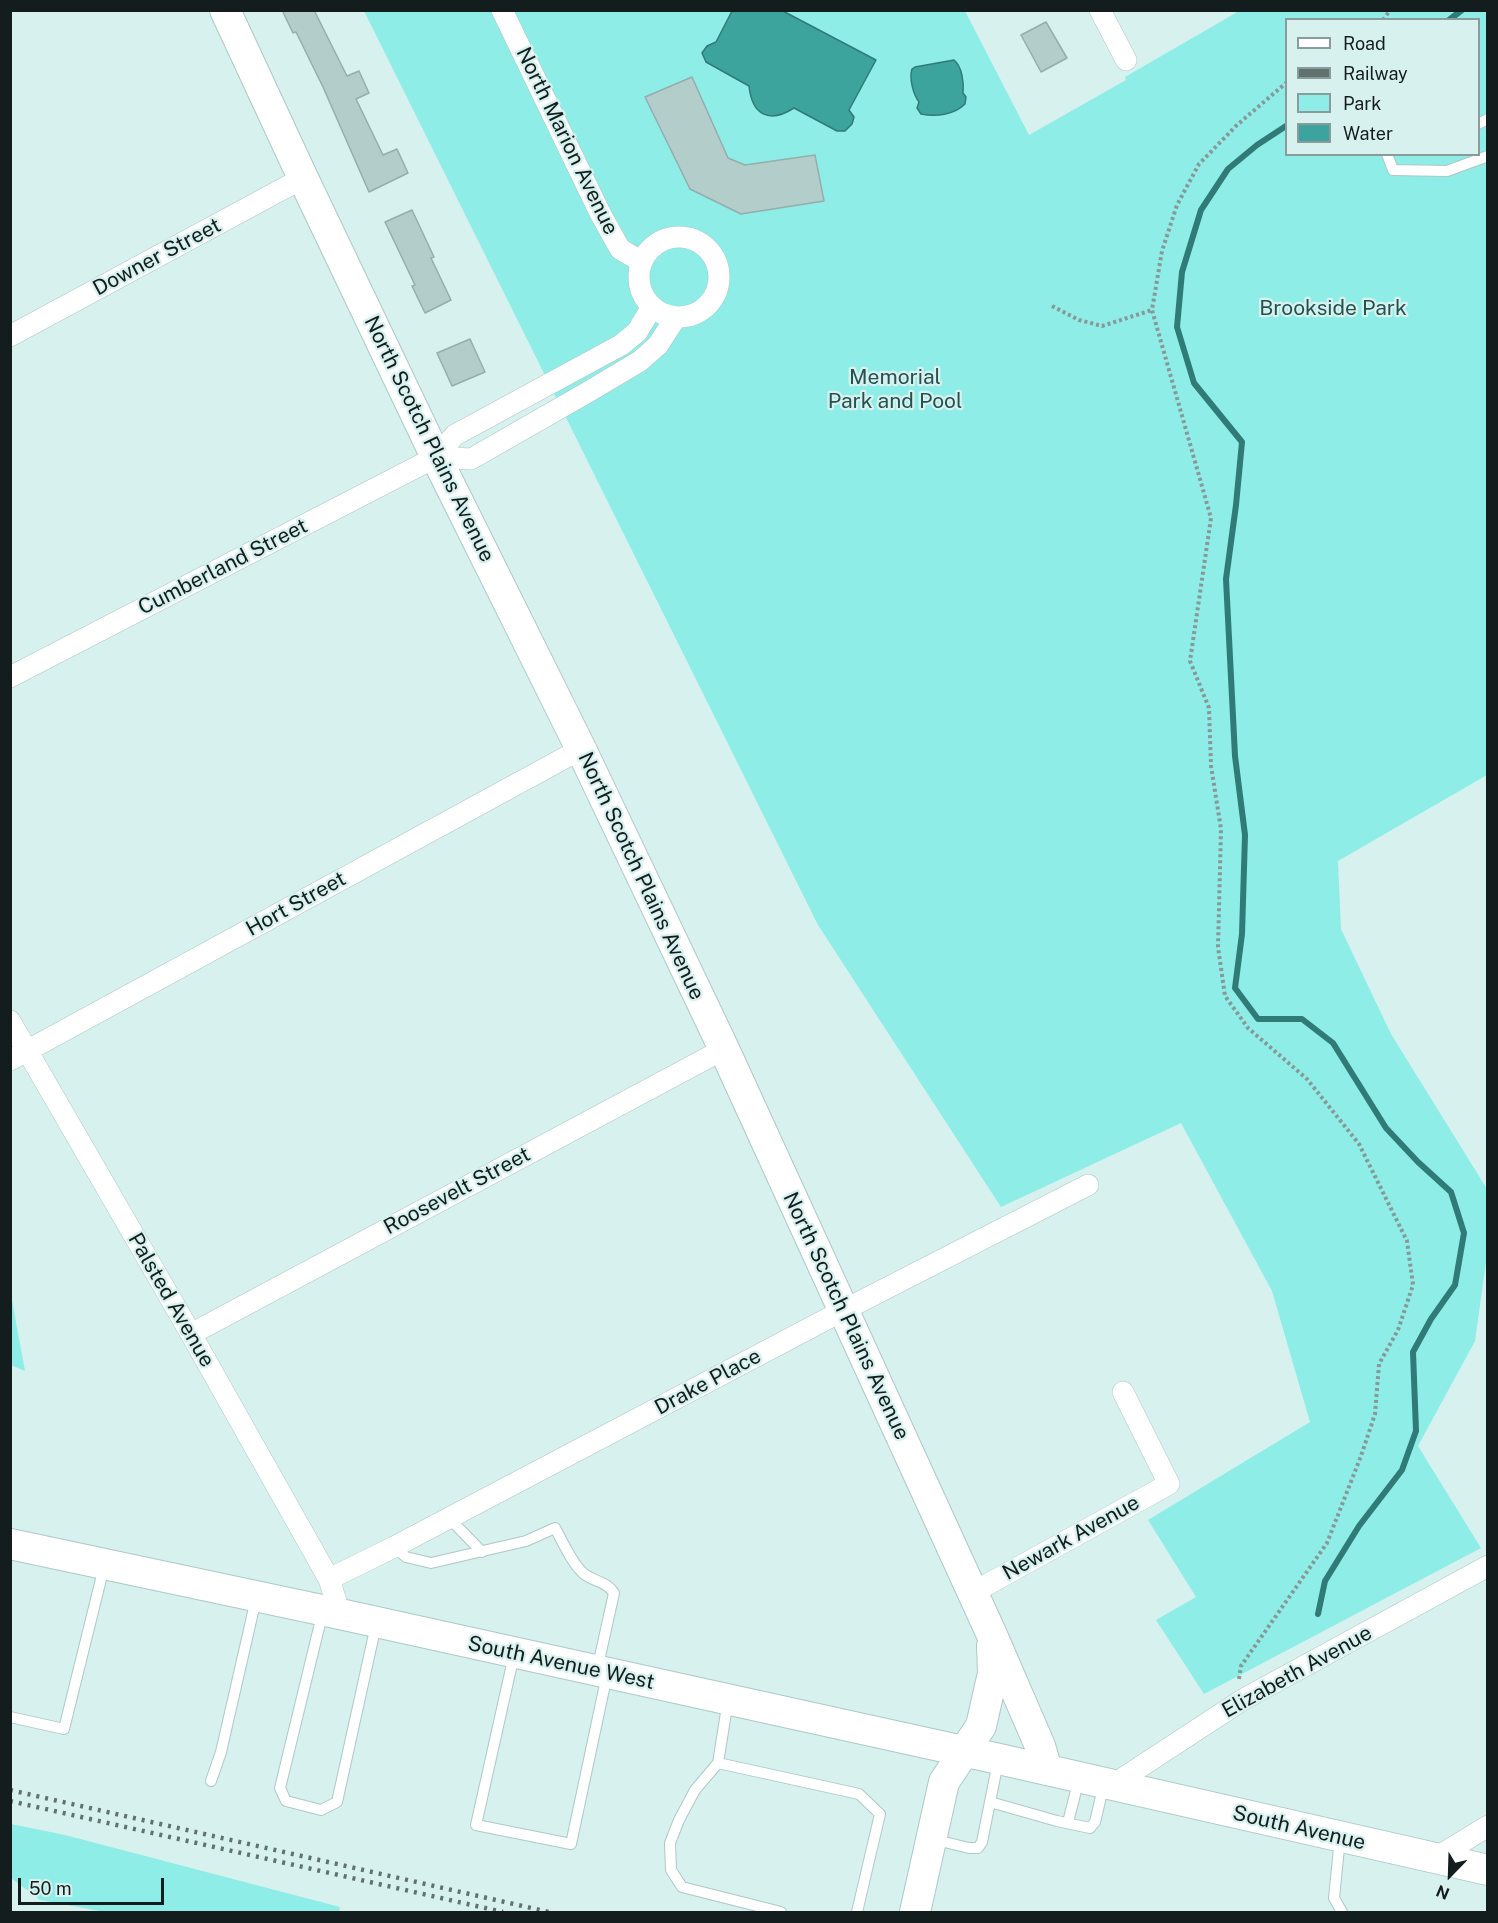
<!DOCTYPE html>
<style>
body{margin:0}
#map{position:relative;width:1498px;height:1923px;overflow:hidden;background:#d7f1ef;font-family:"Public Sans",sans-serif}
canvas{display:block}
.frame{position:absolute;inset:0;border:12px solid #141d1d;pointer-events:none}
.legend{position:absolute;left:1285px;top:18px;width:195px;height:138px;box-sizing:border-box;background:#d7f1ef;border:2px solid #899c9b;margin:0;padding:8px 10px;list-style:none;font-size:18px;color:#141d1d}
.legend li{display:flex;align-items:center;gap:12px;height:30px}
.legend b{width:30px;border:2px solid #899c9b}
.north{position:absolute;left:1420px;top:1845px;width:60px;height:60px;-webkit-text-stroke:4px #d7f1ef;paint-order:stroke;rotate:203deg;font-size:16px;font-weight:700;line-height:24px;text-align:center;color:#141d1d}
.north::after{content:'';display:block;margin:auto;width:21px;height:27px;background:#141d1d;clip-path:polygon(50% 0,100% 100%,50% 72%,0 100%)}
.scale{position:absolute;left:18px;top:1878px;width:146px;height:27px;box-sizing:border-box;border:3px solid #141d1d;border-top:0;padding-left:8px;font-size:18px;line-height:21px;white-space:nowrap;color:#141d1d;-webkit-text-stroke:4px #d7f1ef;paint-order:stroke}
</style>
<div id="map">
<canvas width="1498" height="1923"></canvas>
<div class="frame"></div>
<ul class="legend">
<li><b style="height:8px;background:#fff"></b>Road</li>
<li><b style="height:8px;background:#617170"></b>Railway</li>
<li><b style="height:16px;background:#8eede7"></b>Park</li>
<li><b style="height:16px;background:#3ca39d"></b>Water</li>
</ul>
<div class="north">N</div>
<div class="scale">50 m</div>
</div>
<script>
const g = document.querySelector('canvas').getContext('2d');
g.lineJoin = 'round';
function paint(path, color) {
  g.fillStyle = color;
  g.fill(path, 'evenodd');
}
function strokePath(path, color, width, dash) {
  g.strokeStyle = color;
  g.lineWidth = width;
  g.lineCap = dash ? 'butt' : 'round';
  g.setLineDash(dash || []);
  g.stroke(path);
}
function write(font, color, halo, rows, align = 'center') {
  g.font = font + ' "Public Sans",sans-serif';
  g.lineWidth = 4.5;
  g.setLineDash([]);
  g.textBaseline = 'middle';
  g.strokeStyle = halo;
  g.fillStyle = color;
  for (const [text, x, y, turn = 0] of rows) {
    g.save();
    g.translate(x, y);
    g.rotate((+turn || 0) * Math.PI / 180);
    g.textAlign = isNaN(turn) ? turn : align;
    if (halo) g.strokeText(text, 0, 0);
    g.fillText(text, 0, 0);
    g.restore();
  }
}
const green = new Path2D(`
 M 364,11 L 965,11 L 1029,135 L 1126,80 L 1125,77 L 1239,11 L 1487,11 L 1487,775 L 1338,861 L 1341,929 L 1391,1034 L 1487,1189 L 1487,1255 L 1475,1341 L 1418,1446 L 1481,1548 L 1204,1694 L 1156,1620 L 1196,1597 L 1148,1520 L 1310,1422 L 1272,1291 L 1181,1123 L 1001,1207 L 818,925 ZM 1286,20 L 1478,20 L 1478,154 L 1286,154 Z
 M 10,1295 L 11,1295 L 25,1371 L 11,1365 Z
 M 11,1824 L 65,1835 L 340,1907 L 339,1912 L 105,1912 L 40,1900 L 11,1878 Z`);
const water = new Path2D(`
 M 781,10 L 876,60 L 849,110 L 854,117 L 852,124 L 845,131 L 837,131 L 794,108 C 769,124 752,115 749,86 L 706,62 L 702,53 L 707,46 L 716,42 L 732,11 Z
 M 954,60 C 962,66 964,83 963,93 L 966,97 L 965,104 C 954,115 936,117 921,114 L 917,108 L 919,102 C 913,94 909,78 912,69 L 915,67 Z`);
const stream = new Path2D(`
 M 1449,20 L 1462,10
 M 1286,126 L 1257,145 L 1228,169 L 1201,210 L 1182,272 L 1177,327 L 1194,383 L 1242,442 L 1236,505 L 1226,579 L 1235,756 L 1245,835 L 1242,934 L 1235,988 L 1258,1019 L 1302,1019 L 1333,1043 L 1386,1128 L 1418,1162 L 1451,1192 L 1464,1233 L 1455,1285 L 1431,1319 L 1413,1352 L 1416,1431 L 1402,1470 L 1359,1526 L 1325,1581 L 1318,1614`);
const building = new Path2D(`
 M 282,10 L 314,10 L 347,76 L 359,71 L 369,93 L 356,99 L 383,155 L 397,149 L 408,173 L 369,192 L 323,87 L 296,32 L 293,33 Z
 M 1046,22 L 1067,58 L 1041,72 L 1021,35 Z
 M 692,77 L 728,158 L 745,165 L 815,155 L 824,201 L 741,214 L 690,189 L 645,97 Z
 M 412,210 L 434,257 L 431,258 L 451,300 L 425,313 L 412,286 L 415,285 L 385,222 Z
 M 470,339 L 485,372 L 452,386 L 437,353 Z`);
const path = new Path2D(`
 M 1383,20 L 1390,10
 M 1052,306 L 1079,320 L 1102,326 L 1152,310
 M 1239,1679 L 1241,1666 L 1327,1543 L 1361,1456 L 1375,1414 L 1379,1364 L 1398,1330 L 1413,1285 L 1407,1241 L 1359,1144 L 1307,1079 L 1248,1028 L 1225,996 L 1218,947 L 1221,829 L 1211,766 L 1209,708 L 1190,661 L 1211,518 L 1152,310 L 1162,251 L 1177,205 L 1199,164 L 1237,125 L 1286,83`);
const lane = new Path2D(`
 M 1478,124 L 1488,119
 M 1387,154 L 1393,170 L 1447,171 L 1488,156
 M 449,1518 L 482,1552
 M 394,1547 L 406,1557 L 431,1563 L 526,1541 L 555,1528 C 563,1542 571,1562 583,1573 C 593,1582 605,1580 614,1593 L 597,1670
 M 323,1611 L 280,1788 L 286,1801 L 321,1810 L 337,1802 L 376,1625
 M 514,1655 L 476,1825 L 571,1844 L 607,1675
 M 728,1700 L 718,1763 L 859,1794 L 880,1814 L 857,1912
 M 10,1717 L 64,1729 L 104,1567
 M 718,1763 L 695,1790 L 679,1820 L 670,1843 L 671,1870 L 682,1887 L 781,1912
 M 211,1781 L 221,1752 L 256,1599
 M 990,1802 L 998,1762
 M 1068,1822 L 1079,1779
 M 1340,1838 L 1334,1898 L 1342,1912
 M 932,1839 L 969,1848 L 978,1848 L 982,1842 L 990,1802 L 1057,1821 L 1090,1828 L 1095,1822 L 1104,1784`);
const street = new Path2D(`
 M 502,10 L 600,213 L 620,249 L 642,262
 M 1100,10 L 1126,60
 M639 277a40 40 0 1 1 80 0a40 40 0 1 1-80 0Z
 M 10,336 L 303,178
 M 436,457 L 471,459 L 588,392 L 640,361 L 658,345 L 676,317
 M 10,677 L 436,457 L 455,435 L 621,345 L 637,332 L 652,307
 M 10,1021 L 191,1334 L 329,1579 L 340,1614
 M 10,1060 L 581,749
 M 191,1334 L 724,1049
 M 329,1579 L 394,1547 L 844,1310 L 1088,1185
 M 972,1593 L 1169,1484 L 1123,1392
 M 1111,1786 L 1244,1699 L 1488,1566
 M 1434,1859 L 1488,1826`);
const secondary = new Path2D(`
 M 225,10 L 303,178 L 436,457 L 581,749 L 724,1049 L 992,1635 L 1040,1746 L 1047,1770
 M 10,1544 L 340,1614 L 999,1759 L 1488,1870
 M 915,1912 L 944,1782 L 981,1726 L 993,1673 L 992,1646`);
const rail = new Path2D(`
 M 10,1790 L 549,1912
 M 10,1801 L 503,1912`);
const streetNames = [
 ["North Marion Avenue",567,141,64],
 ["Downer Street",157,257,-28],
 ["North Scotch Plains Avenue",429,439,64],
 ["Cumberland Street",223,567,-27],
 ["North Scotch Plains Avenue",641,876,65],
 ["Hort Street",296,904,-29],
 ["Roosevelt Street",457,1191,-28],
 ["Palsted Avenue",171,1300,60],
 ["North Scotch Plains Avenue",846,1316,65],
 ["Drake Place",708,1382,-28],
 ["Newark Avenue",1071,1538,-29],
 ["South Avenue West",561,1663,12],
 ["Elizabeth Avenue",1297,1672,-29],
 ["South Avenue",1299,1828,13]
];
const parkNames = [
 ["Brookside Park",1333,309],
 ["Memorial",895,378],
 ["Park and Pool",895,402]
];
paint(green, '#8eede7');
paint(water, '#3ca39d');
strokePath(water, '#307b77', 1.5);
strokePath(stream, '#307b77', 6);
paint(building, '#b3cdcb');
strokePath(building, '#94aeab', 1.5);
strokePath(lane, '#aec8c6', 12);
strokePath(street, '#aec8c6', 22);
strokePath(secondary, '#aec8c6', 32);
strokePath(path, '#869897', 4, [3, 3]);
strokePath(lane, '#fff', 10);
strokePath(street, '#fff', 21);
strokePath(secondary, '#fff', 30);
strokePath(rail, '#617170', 4.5, [3, 6]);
write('21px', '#141d1d', '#d7f1ef', streetNames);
write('21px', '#25524f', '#d7f1ef', parkNames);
</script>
